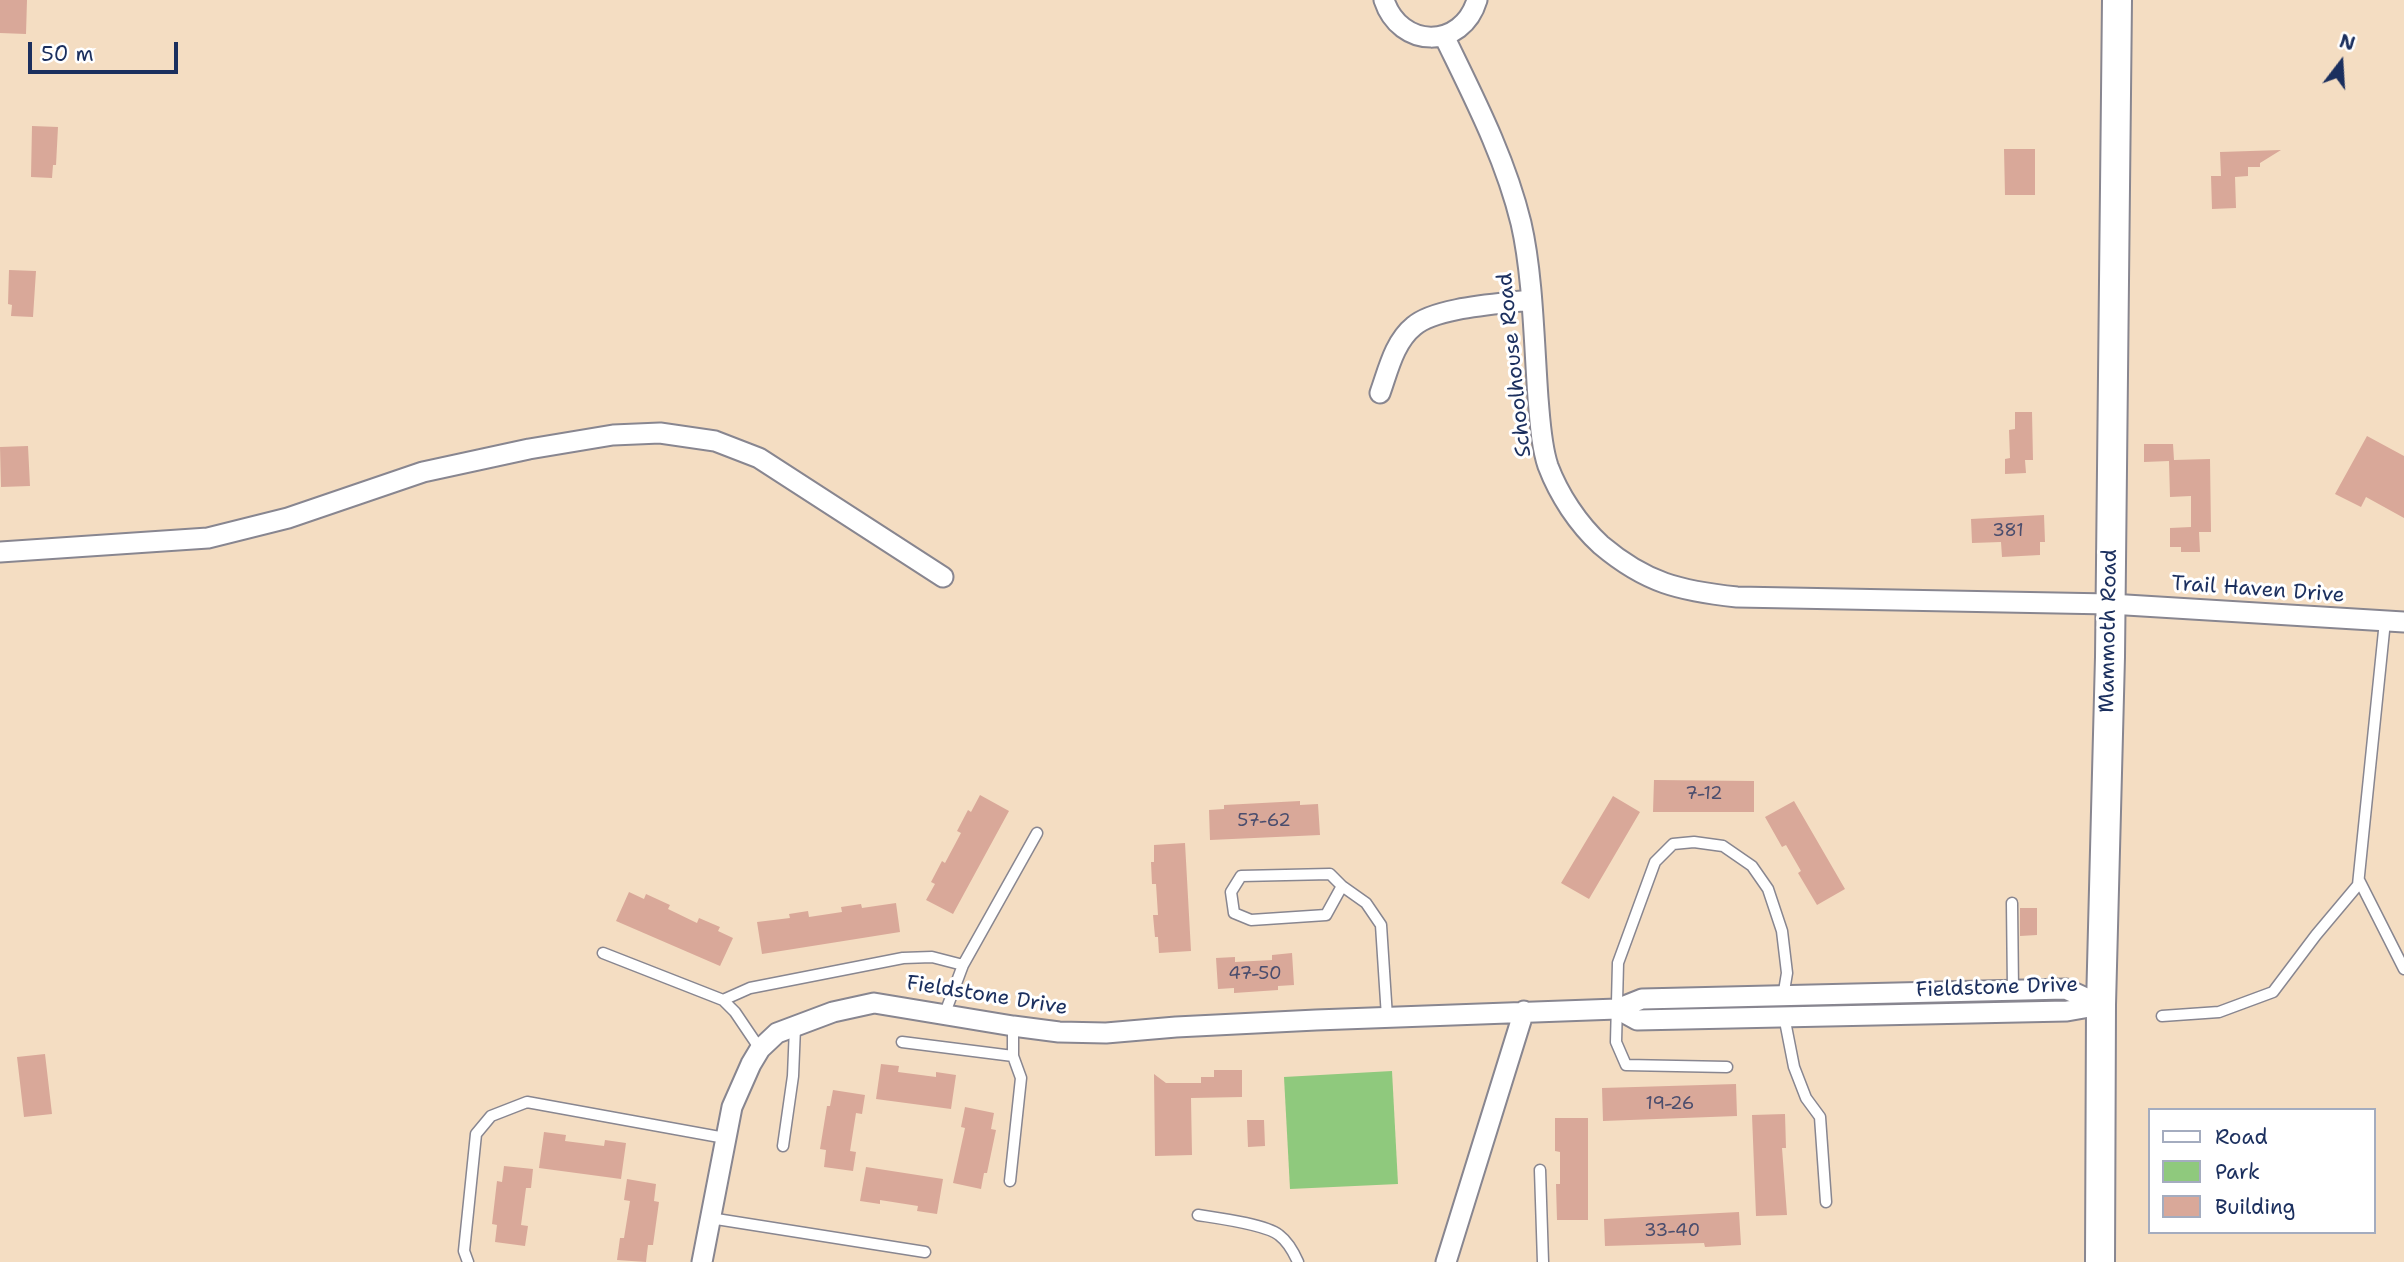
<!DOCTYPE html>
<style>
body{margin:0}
#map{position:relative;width:2404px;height:1262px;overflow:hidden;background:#f4ddc2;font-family:"Shantell Sans",sans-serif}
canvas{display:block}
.legend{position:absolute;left:2148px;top:1108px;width:228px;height:126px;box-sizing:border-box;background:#fff;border:2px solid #a4acbf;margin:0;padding:9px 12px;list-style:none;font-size:21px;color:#1b2f5e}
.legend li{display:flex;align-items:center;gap:14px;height:35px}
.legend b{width:35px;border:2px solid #a4acbf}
.north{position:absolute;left:2306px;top:28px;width:70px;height:70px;-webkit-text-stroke:5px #fff;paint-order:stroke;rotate:17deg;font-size:19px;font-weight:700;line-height:28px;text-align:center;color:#1b2f5e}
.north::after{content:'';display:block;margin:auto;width:24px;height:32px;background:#1b2f5e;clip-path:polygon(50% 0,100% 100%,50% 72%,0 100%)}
.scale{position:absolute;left:28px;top:42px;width:150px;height:32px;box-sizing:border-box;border:4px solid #1b2f5e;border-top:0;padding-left:9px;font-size:21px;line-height:24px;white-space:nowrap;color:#1b2f5e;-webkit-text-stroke:5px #fff;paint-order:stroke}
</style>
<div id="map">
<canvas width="2404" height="1262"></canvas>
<ul class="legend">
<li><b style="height:9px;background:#fff"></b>Road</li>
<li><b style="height:19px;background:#8fc97d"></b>Park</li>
<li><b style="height:19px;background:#d9a899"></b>Building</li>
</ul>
<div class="north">N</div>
<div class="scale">50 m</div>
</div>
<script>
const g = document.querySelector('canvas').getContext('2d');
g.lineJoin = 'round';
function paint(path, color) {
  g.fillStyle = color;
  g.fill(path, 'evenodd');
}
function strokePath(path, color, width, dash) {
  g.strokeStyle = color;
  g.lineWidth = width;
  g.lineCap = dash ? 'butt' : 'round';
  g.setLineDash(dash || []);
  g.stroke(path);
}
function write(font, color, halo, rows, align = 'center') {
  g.font = font + ' "Shantell Sans",sans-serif';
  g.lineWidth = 6;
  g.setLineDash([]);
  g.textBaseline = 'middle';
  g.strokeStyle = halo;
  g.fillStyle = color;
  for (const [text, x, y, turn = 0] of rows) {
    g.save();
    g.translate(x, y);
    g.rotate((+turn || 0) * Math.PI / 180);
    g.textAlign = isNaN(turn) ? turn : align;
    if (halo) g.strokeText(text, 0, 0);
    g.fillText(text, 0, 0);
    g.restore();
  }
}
const green = new Path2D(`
 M 1392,1071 L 1398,1184 L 1290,1189 L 1284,1077 Z`);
const building = new Path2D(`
 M 0,0 L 27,0 L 26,34 L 0,33 Z
 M 32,126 L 58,127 L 56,165 L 53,165 L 52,178 L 31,177 Z
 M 2004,149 L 2035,149 L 2035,195 L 2005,195 Z
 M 2281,150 L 2260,163 L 2260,167 L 2248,167 L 2248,176 L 2235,177 L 2236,208 L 2212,209 L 2211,176 L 2221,176 L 2220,152 Z
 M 9,270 L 36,271 L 33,317 L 11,316 L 12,305 L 8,304 Z
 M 2015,412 L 2032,412 L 2033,460 L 2025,460 L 2026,473 L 2005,474 L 2005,459 L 2010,458 L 2009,430 L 2015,429 Z
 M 2367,436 L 2404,456 L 2404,518 L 2366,497 L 2361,507 L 2335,494 Z
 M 2144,444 L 2173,444 L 2174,460 L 2210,459 L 2211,532 L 2199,532 L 2200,552 L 2181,552 L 2181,547 L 2170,547 L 2170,528 L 2191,527 L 2191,496 L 2170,497 L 2169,461 L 2144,462 Z
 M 28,446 L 30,486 L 1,487 L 0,447 Z
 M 2044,515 L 2045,542 L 2040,542 L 2040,555 L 2002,557 L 2001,542 L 1972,543 L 1971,519 Z
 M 1654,780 L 1754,781 L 1754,812 L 1653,812 Z
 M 980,795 L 1009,811 L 953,914 L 926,900 L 935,884 L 931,882 L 942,861 L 945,863 L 961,833 L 957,831 L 968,810 L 971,812 Z
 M 1613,796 L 1640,812 L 1589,899 L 1561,883 Z
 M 1300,801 L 1300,805 L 1318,804 L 1320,835 L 1210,840 L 1209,810 L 1224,809 L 1224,805 Z
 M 1794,801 L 1845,889 L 1817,905 L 1798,873 L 1801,871 L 1786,845 L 1782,847 L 1765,817 Z
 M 1185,843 L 1191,951 L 1159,953 L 1158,937 L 1155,937 L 1153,915 L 1158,915 L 1156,884 L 1152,884 L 1151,862 L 1154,862 L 1154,845 Z
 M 629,892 L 644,899 L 646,894 L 670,905 L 668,909 L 697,923 L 699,918 L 720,927 L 718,931 L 733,938 L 720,966 L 616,921 Z
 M 896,903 L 900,932 L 762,954 L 757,922 L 790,918 L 789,914 L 808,911 L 809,917 L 842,912 L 841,907 L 861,904 L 862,908 Z
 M 2020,908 L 2037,908 L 2037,935 L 2020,936 Z
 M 1292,953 L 1294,985 L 1278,986 L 1278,990 L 1234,993 L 1234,988 L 1218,989 L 1216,958 L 1235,957 L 1235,962 L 1272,960 L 1272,955 Z
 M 45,1054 L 52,1114 L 24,1117 L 17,1057 Z
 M 881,1064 L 899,1066 L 898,1072 L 936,1077 L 936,1072 L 956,1075 L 951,1109 L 876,1099 Z
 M 1214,1070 L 1242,1070 L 1242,1097 L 1191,1098 L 1192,1155 L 1155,1156 L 1154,1074 L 1166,1083 L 1201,1083 L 1201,1077 L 1214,1077 Z
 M 1736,1084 L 1737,1116 L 1603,1121 L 1602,1088 Z
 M 833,1090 L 865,1095 L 862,1114 L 856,1113 L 850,1151 L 856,1152 L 853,1171 L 824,1167 L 826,1150 L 820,1149 L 827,1106 L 830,1106 Z
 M 965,1107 L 994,1113 L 991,1129 L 996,1130 L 987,1173 L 984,1173 L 981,1189 L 953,1183 L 965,1128 L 961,1127 Z
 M 1785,1114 L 1786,1148 L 1782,1148 L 1787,1215 L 1756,1216 L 1752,1115 Z
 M 1555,1118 L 1588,1118 L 1588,1220 L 1557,1220 L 1556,1184 L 1560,1184 L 1560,1152 L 1555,1151 Z
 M 1247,1120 L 1264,1120 L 1265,1146 L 1248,1147 Z
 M 544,1132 L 566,1135 L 565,1141 L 604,1146 L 605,1140 L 626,1143 L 621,1179 L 539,1168 Z
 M 504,1166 L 533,1169 L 531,1188 L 526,1188 L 521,1225 L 528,1226 L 525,1246 L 495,1242 L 497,1225 L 492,1224 L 497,1181 L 502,1182 Z
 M 866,1167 L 943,1179 L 937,1214 L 917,1211 L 918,1206 L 880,1200 L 880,1204 L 860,1201 Z
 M 627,1179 L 656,1184 L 654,1201 L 659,1202 L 653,1245 L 648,1245 L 646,1262 L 617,1260 L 620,1238 L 624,1238 L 630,1201 L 624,1200 Z
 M 1739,1212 L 1741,1245 L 1705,1247 L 1704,1243 L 1605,1246 L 1604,1219 Z`);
const service = new Path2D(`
 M 2359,880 L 2404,969
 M 1342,886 L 1326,915 L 1251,920 L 1234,913 L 1231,892 L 1241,876 L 1330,874 L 1342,886 L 1366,903 L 1381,925 L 1387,1017
 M 2012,903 L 2013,990
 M 603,953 L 723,1000 L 735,1012 L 760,1049
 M 723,1000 L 750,988 L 903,958 L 932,957 L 963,965
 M 945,1013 L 963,965 L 1037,833
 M 1784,1016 L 1794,1067 L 1806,1098 L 1820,1117 L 1826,1202
 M 2162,1016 L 2219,1012 L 2273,992 L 2316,935 L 2358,885 L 2385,621
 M 902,1042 L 1013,1056
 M 1727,1067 L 1626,1065 L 1616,1042 L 1618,963 L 1655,862 L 1673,844 L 1694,842 L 1723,846 L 1752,866 L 1768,889 L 1782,931 L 1787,973 L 1783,997
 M 783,1146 L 793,1076 L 795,1027
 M 1540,1170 L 1543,1262
 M 1010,1181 L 1021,1078 L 1013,1056 L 1013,1026
 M 1198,1215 C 1217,1218 1265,1224 1279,1235 C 1287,1241 1294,1253 1298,1262
 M 710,1218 L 925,1252
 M 468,1262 L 464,1251 L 476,1134 L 491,1116 L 527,1102 L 725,1138`);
const minor = new Path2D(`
 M 1384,0 C 1400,49 1462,50 1477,0
 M 1444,36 C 1473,96 1505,157 1521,223 C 1533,275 1534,343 1538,398 C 1540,420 1541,445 1548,466 C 1559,495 1578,524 1601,545 C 1646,583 1680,591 1737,597 L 2110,604 L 2404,622
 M 1380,393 C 1388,371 1394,342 1414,326 C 1436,307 1501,304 1530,300
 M 0,552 L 208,538 L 288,518 L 423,472 L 529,449 L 613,435 L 660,433 L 715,441 L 759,458 L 943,577
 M 1617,1009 L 1637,1020 L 2067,1011 L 2101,1005
 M 702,1262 L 732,1107 L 751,1064 L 760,1049 L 777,1033 L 833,1012 L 874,1003 L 1013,1026 L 1059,1032 L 1106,1033 L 1176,1027 L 1316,1020 L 1617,1009 L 1642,999 L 2066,989 L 2101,1005
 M 1446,1262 L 1524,1011`);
const secondary = new Path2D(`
 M 2100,1262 L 2101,1005 L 2110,657 L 2117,0`);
const numberNames = [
 ["381",2008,531],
 ["7-12",1704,794],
 ["57-62",1264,821],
 ["47-50",1255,974],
 ["19-26",1670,1104],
 ["33-40",1672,1231]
];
const streetNames = [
 ["Schoolhouse Road",1515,365,-96],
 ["Trail Haven Drive",2258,590,4],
 ["Mammoth Road",2109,631,-89],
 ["Fieldstone Drive",1997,988,-2],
 ["Fieldstone Drive",987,996,9]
];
paint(green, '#8fc97d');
paint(building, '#d9a899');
strokePath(service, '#888690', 13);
strokePath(minor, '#888690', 23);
strokePath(secondary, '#888690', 32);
strokePath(service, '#fff', 10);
strokePath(minor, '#fff', 19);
strokePath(secondary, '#fff', 28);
write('18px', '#4a4d6d', null, numberNames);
write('21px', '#1b2f5e', '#fff', streetNames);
</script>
